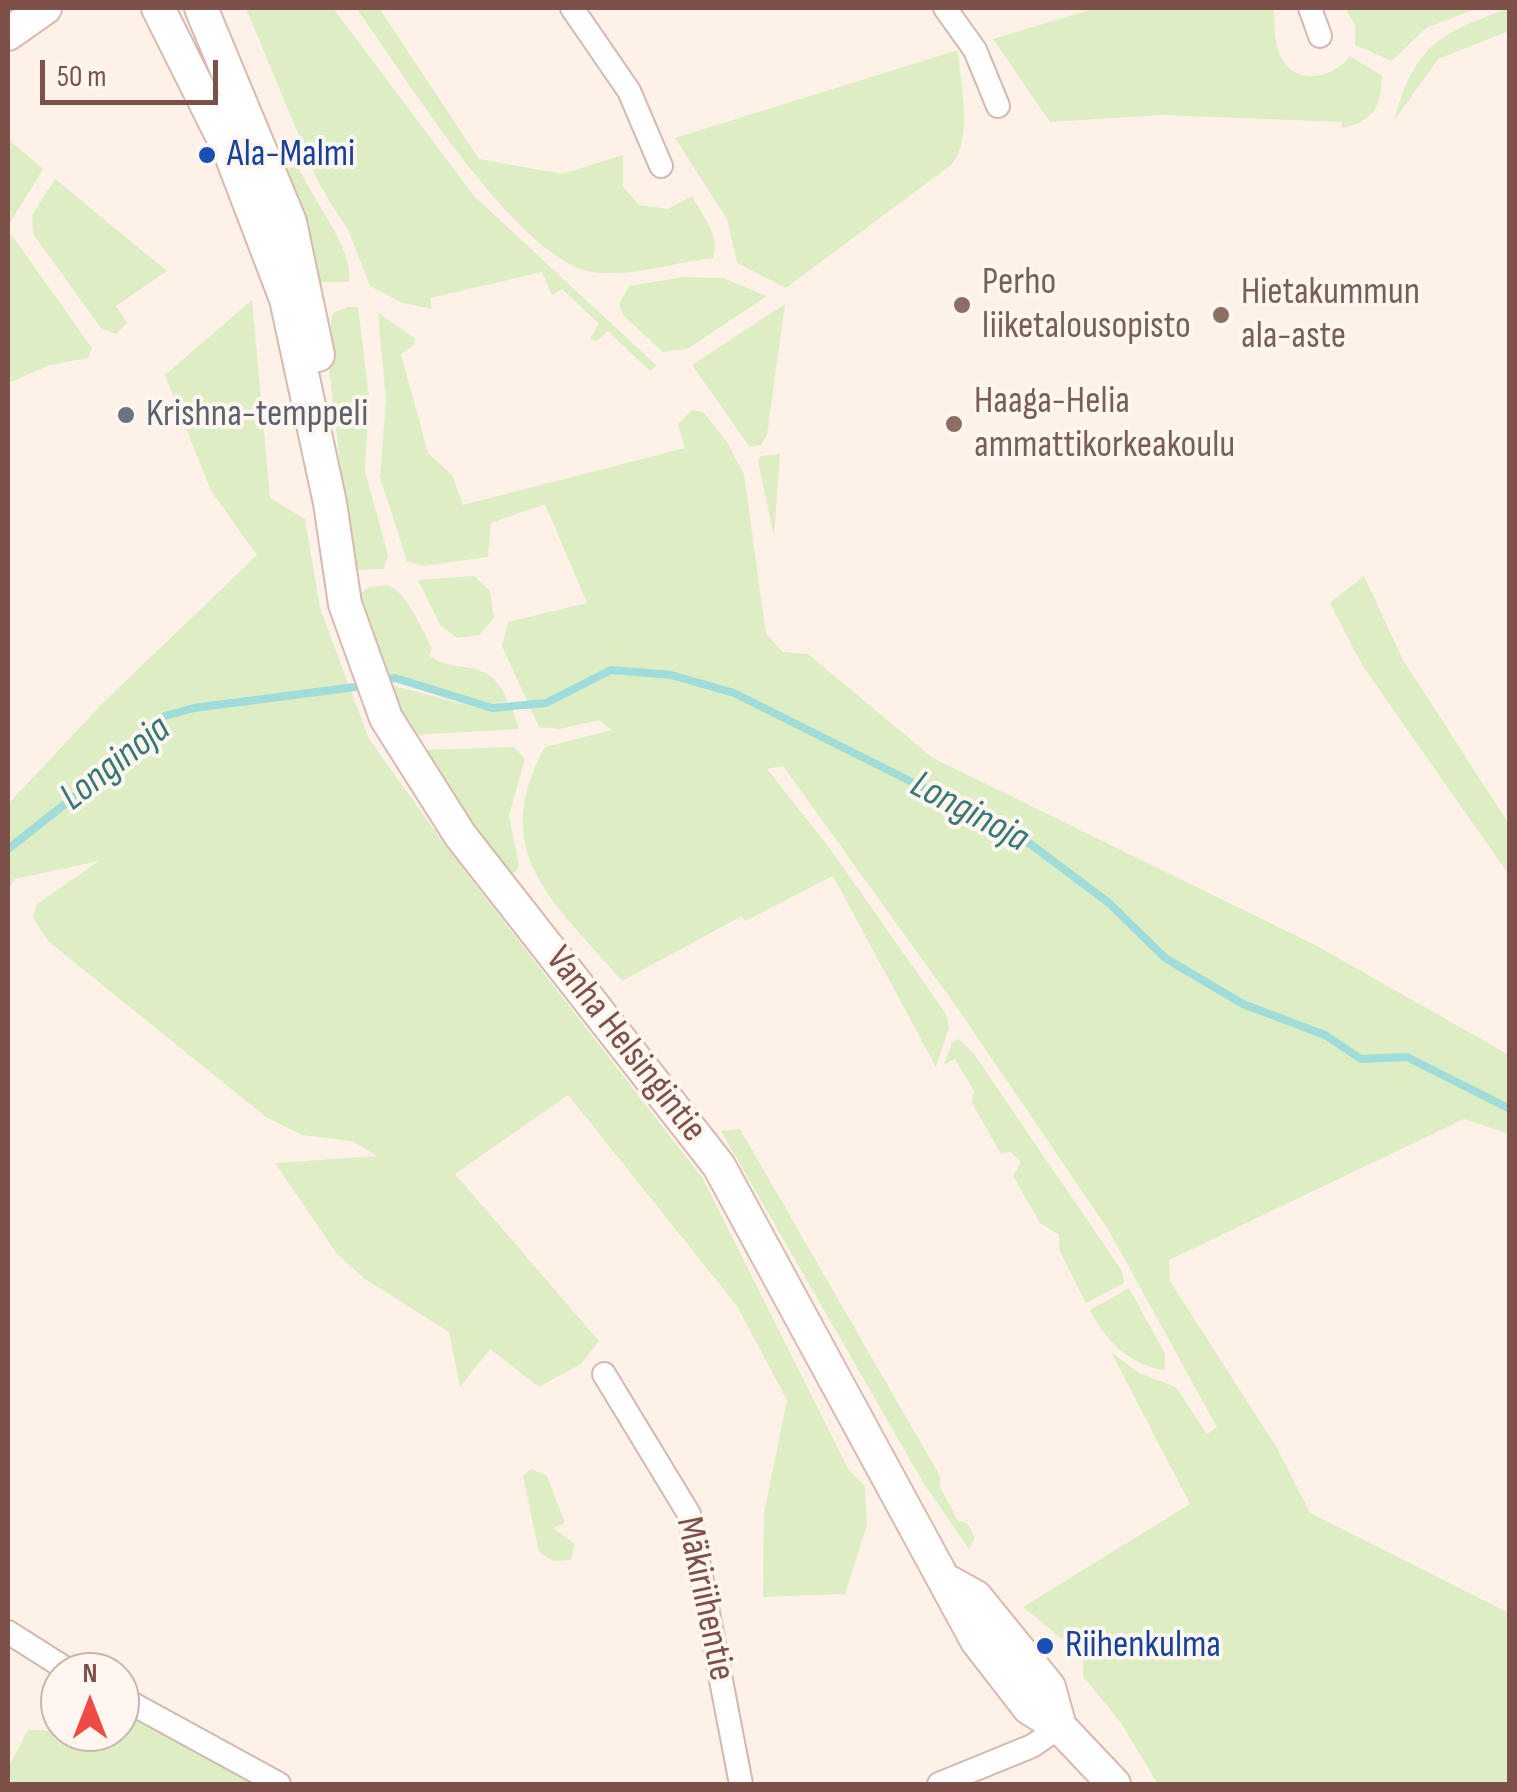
<!DOCTYPE html>
<meta charset="utf-8">
<style>
body{margin:0}
#map{position:relative;width:1517px;height:1792px;overflow:hidden;background:#fef1e8;font-family:"Sofia Sans Condensed",sans-serif}
canvas{display:block}
.frame{position:absolute;inset:0;border:10px solid #7b5149;pointer-events:none}
.north{position:absolute;left:40px;top:1652px;width:100px;height:100px;box-sizing:border-box;background:#fff6f0;border:2px solid #cab4ad;border-radius:50%;rotate:0deg;font-size:28px;font-weight:700;line-height:40px;text-align:center;color:#7b5149}
.north::after{content:'';display:block;margin:auto;width:35px;height:45px;background:#f04a45;clip-path:polygon(50% 0,100% 100%,50% 72%,0 100%)}
.scale{position:absolute;left:40px;top:60px;width:178px;height:45px;box-sizing:border-box;border:5px solid #7b5149;border-top:0;padding-left:12px;font-size:30px;line-height:35px;white-space:nowrap;color:#7b5149;-webkit-text-stroke:8px #fff6f0;paint-order:stroke}
</style>
<div id="map">
<canvas width="1517" height="1792"></canvas>
<div class="frame"></div>
<div class="north">N</div>
<div class="scale">50 m</div>
</div>
<script>
const g = document.querySelector('canvas').getContext('2d');
g.lineJoin = 'round';
function paint(path, color) {
  g.fillStyle = color;
  g.fill(path, 'evenodd');
}
function strokePath(path, color, width, dash) {
  g.strokeStyle = color;
  g.lineWidth = width;
  g.lineCap = dash ? 'butt' : 'round';
  g.setLineDash(dash || []);
  g.stroke(path);
}
function write(font, color, halo, rows, align = 'center') {
  g.font = font + ' "Sofia Sans Condensed",sans-serif';
  g.lineWidth = 8;
  g.setLineDash([]);
  g.textBaseline = 'middle';
  g.strokeStyle = halo;
  g.fillStyle = color;
  for (const [text, x, y, turn = 0] of rows) {
    g.save();
    g.translate(x, y);
    g.rotate((+turn || 0) * Math.PI / 180);
    g.textAlign = isNaN(turn) ? turn : align;
    if (halo) g.strokeText(text, 0, 0);
    g.fillText(text, 0, 0);
    g.restore();
  }
}
const green = new Path2D(`
 M 246,8 L 333,8 L 474,196 L 657,366 L 650,371 L 608,331 L 597,341 L 590,339 L 599,324 L 562,289 L 552,295 L 542,272 L 430,298 L 432,309 L 403,303 L 370,286 L 348,230 L 319,184 Z
 M 356,8 L 379,8 L 479,159 L 562,174 L 623,155 L 623,186 L 639,205 L 668,209 L 692,196 C 702,214 721,237 713,258 C 675,262 629,278 592,272 C 515,258 403,72 356,8 Z
 M 1096,8 L 1274,8 C 1275,23 1273,40 1280,55 C 1293,87 1334,79 1350,56 L 1382,76 C 1381,107 1373,122 1342,128 L 1342,122 L 1161,115 L 1050,122 L 993,39 Z
 M 1345,8 L 1344,8 L 1478,8 L 1426,28 L 1392,61 L 1355,45 L 1355,24 Z
 M 1509,8 L 1509,31 L 1438,59 L 1394,121 C 1415,45 1438,34 1509,8 Z
 M 958,50 C 960,81 974,141 951,165 L 786,288 L 737,263 L 727,219 L 675,138 Z
 M 8,139 L 43,169 L 8,226 Z
 M 298,166 C 311,198 355,250 349,282 L 312,282 L 293,216 L 288,169 Z
 M 55,179 L 167,271 L 116,306 L 127,323 L 116,334 L 101,328 L 33,234 L 32,215 Z
 M 8,230 L 92,348 L 88,358 L 50,365 L 8,383 Z
 M 684,277 L 723,278 L 767,296 L 687,349 L 663,352 L 624,316 L 619,304 L 629,286 Z
 M 252,300 L 270,498 L 305,519 L 320,608 L 369,739 L 444,844 L 703,1179 L 848,1469 L 865,1486 L 867,1525 L 845,1594 L 763,1597 L 764,1513 L 787,1400 L 737,1306 L 568,1095 L 455,1174 L 599,1341 L 581,1364 L 539,1387 L 490,1349 L 460,1387 L 449,1332 L 365,1279 L 336,1253 L 275,1163 L 377,1156 L 352,1141 L 302,1135 L 266,1117 L 48,941 L 33,918 L 37,904 L 99,861 L 15,879 L 8,889 L 8,804 L 104,702 L 257,555 L 211,491 L 165,375 Z
 M 785,304 L 767,435 L 761,445 L 750,447 L 692,365 Z
 M 348,307 L 358,307 L 369,398 L 365,471 L 388,555 L 384,569 L 360,570 L 352,563 L 326,344 L 333,313 Z
 M 378,313 L 415,338 L 414,345 L 401,354 L 428,453 L 452,475 L 463,505 L 685,448 L 678,424 L 692,410 L 703,412 L 727,442 L 744,474 L 766,634 L 783,652 L 808,654 L 933,758 L 1317,946 L 1509,1055 L 1509,1134 L 1464,1119 L 1169,1260 L 1170,1281 L 1277,1448 L 1310,1513 L 1509,1613 L 1509,1784 L 1157,1783 L 1121,1723 L 1083,1676 L 1083,1656 L 1023,1607 L 1190,1504 L 1111,1352 L 1139,1373 L 1176,1387 L 1207,1434 L 1217,1427 L 1109,1231 L 963,1016 L 783,766 L 767,769 L 831,850 L 946,1014 L 949,1027 L 936,1067 L 833,876 L 745,921 L 742,916 L 622,981 C 556,903 486,854 545,747 L 612,730 L 599,720 L 559,729 L 539,727 L 502,646 L 508,622 L 587,603 L 545,504 L 491,523 L 488,557 L 423,566 L 407,561 L 380,477 L 386,401 Z
 M 780,454 L 774,536 L 758,461 L 761,456 Z
 M 474,576 L 490,591 L 494,618 L 479,635 L 457,638 L 440,625 L 418,580 Z
 M 1364,576 L 1403,660 L 1509,824 L 1509,875 L 1362,665 L 1330,603 Z
 M 389,585 C 407,594 423,630 432,649 L 429,656 C 464,677 487,654 508,701 L 490,704 L 457,696 L 395,674 L 382,676 L 358,595 L 369,587 Z
 M 386,684 L 490,711 L 513,710 L 519,729 L 413,735 Z
 M 514,747 L 525,759 L 509,815 L 519,866 L 512,876 L 445,792 L 421,750 Z
 M 959,1039 L 974,1054 L 1122,1271 L 1124,1283 L 1086,1303 L 1059,1249 L 1059,1235 L 1040,1223 L 1013,1176 L 1021,1162 L 1011,1152 L 1001,1154 L 972,1103 L 974,1091 L 955,1059 L 944,1064 L 952,1043 Z
 M 740,1129 L 940,1476 L 940,1487 L 958,1521 L 967,1523 L 975,1538 L 969,1549 L 924,1484 L 721,1131 Z
 M 1129,1288 L 1165,1354 L 1165,1370 C 1130,1366 1104,1339 1090,1310 Z
 M 531,1469 L 547,1476 L 565,1523 L 553,1528 L 575,1544 L 571,1560 L 553,1561 L 539,1552 L 523,1476 Z
 M 120,1706 L 263,1784 L 8,1784 L 8,1768 L 28,1730 L 120,1732 Z`);
const stream = new Path2D(`
 M 384,679 L 395,678 L 492,708 L 546,703 L 611,670 L 671,675 L 734,693 L 948,800 L 1001,839 L 1029,843 L 1109,903 L 1165,958 L 1243,1004 L 1325,1035 L 1361,1059 L 1407,1057 L 1510,1109
 M 8,849 L 121,760 L 165,716 L 194,708 L 355,687`);
const street = new Path2D(`
 M 572,8 L 629,91 L 661,166
 M 945,8 L 975,50 L 998,106
 M 1310,8 L 1320,36
 M 604,1374 L 689,1514 L 741,1784
 M 8,1632 L 71,1672
 M 120,1697 L 279,1784
 M 939,1784 L 1032,1746 L 1060,1727`);
const secondary = new Path2D(`
 M 158,8 L 229,150 L 286,299 L 330,503 L 345,604 L 386,718 L 460,835 L 719,1166 L 977,1641 L 1029,1708 L 1060,1727 L 1114,1784
 M 201,8 L 290,222 L 318,355
 M 8,34 L 45,8
 M 949,1582 L 976,1597 L 1049,1687 L 1060,1727`);
const markers = [
 [207,155,10,"#1a4fb4"],
 [962,305,10,"#8d6e63"],
 [1221,315,10,"#8d6e63"],
 [126,415,10,"#6b7280"],
 [954,424,10,"#8d6e63"],
 [1045,1646,10,"#1a4fb4"]
];
const transitNames = [
 ["Ala-Malmi",227,155],
 ["Riihenkulma",1065,1646]
];
const educationNames = [
 ["Perho",982,283],
 ["liiketalousopisto",982,327],
 ["Hietakummun",1241,293],
 ["ala-aste",1241,337],
 ["Haaga-Helia",974,402],
 ["ammattikorkeakoulu",974,446]
];
const worshipNames = [
 ["Krishna-temppeli",146,415]
];
const streetNames = [
 ["Vanha Helsingintie",625,1045,52],
 ["Mäkiriihentie",704,1599,78]
];
const waterNames = [
 ["Longinoja",116,764,-38],
 ["Longinoja",969,813,28]
];
paint(green, '#ddedc4');
strokePath(stream, '#9fdcda', 8);
strokePath(street, '#d4b8af', 26);
strokePath(secondary, '#d9b9ae', 36);
strokePath(street, '#fff', 22);
strokePath(secondary, '#fff', 32);
for (const [x, y, r, color] of markers) {
  const dot = new Path2D();
  dot.arc(x, y, r, 0, 2 * Math.PI);
  g.fillStyle = color;
  g.fill(dot);
  strokePath(dot, '#fff6f0', 4);
}
write('38px', '#164399', '#fff6f0', transitNames, 'left');
write('38px', '#785e54', '#fff6f0', educationNames, 'left');
write('38px', '#5b616d', '#fff6f0', worshipNames, 'left');
write('38px', '#7b5149', '#fff6f0', streetNames);
write('italic 40px', '#387978', '#fff6f0', waterNames);
</script>
